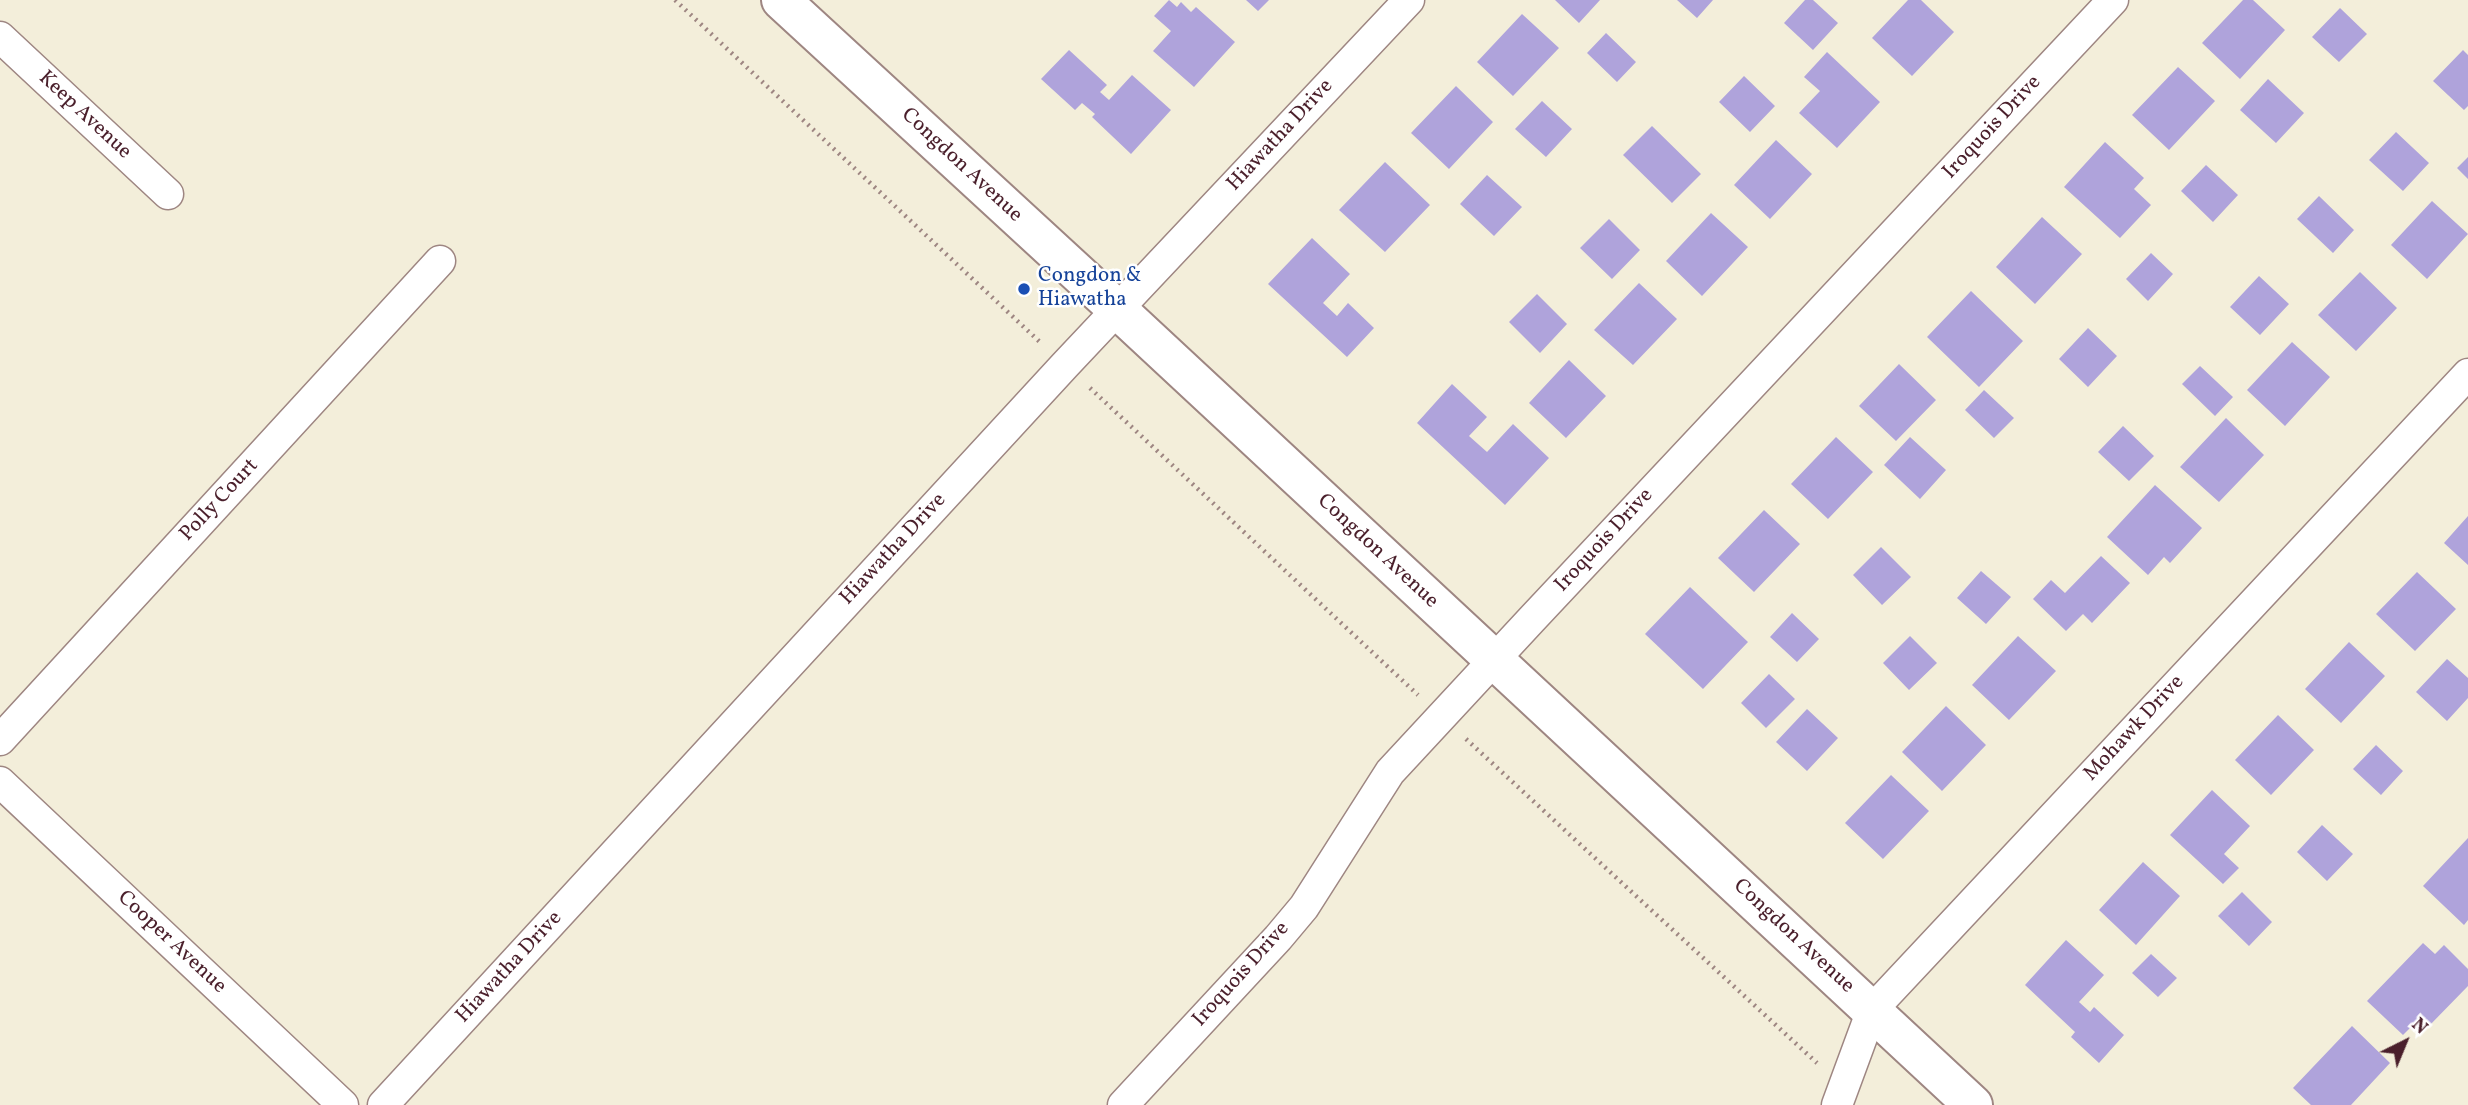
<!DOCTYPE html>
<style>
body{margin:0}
#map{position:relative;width:2468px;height:1105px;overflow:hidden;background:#f3eeda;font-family:Vollkorn,serif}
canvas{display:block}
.north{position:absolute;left:2370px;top:1007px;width:70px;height:70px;-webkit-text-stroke:5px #fff;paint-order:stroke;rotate:43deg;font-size:19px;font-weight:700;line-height:28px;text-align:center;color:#4a1f2b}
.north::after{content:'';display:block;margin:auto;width:24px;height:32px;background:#4a1f2b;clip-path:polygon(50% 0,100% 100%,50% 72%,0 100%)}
</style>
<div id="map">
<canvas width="2468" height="1105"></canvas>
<div class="north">N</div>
</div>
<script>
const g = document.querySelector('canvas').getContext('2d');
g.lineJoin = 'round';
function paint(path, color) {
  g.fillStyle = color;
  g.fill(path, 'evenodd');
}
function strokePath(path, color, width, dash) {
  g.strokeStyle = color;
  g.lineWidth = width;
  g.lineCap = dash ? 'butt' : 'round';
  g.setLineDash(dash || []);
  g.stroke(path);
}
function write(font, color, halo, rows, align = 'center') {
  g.font = font + ' Vollkorn,serif';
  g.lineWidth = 5;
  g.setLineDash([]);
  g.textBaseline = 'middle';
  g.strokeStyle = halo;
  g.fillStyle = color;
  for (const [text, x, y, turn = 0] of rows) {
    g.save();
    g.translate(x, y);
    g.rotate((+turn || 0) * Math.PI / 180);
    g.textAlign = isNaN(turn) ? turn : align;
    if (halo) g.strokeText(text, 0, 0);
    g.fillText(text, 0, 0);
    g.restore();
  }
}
const building = new Path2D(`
 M 1169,0 L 1177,7 L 1181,2 L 1191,12 L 1196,7 L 1235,42 L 1194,87 L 1153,51 L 1171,31 L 1154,16 Z
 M 1246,0 L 1269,0 L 1258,11 Z
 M 1555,0 L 1600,0 L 1579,23 Z
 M 1677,0 L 1713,0 L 1697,18 Z
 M 1805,0 L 1813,0 L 1838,23 L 1813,50 L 1784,23 Z
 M 1908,0 L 1921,0 L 1954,32 L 1912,76 L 1872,38 Z
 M 2243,0 L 2253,0 L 2285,30 L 2240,79 L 2202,43 Z
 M 2340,8 L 2367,34 L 2339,62 L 2312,37 Z
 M 1522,14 L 1559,48 L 1513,96 L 1477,62 Z
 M 1606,33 L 1636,62 L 1617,82 L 1587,53 Z
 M 1069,50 L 1107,85 L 1100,92 L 1109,100 L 1132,75 L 1171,110 L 1131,154 L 1092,117 L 1095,114 L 1082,103 L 1075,110 L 1041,79 Z
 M 2463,50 L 2468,55 L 2468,106 L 2464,110 L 2433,81 Z
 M 1827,52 L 1880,102 L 1837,148 L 1799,113 L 1820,91 L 1804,77 Z
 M 2178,67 L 2215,101 L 2169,150 L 2132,115 Z
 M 1744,76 L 1775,106 L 1750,132 L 1719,102 Z
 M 2268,79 L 2304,113 L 2276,143 L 2240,110 Z
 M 1456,86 L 1493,122 L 1449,169 L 1411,133 Z
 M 1542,101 L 1572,129 L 1546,157 L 1515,129 Z
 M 1652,126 L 1701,174 L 1672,203 L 1623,155 Z
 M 2396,132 L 2429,163 L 2403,191 L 2369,160 Z
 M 1776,140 L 1812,174 L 1770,219 L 1734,185 Z
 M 2105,142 L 2144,178 L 2134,189 L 2151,205 L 2120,238 L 2064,187 Z
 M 2468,157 L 2468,179 L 2457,168 Z
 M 1385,162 L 1430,205 L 1385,252 L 1339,210 Z
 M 2206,165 L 2238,195 L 2213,222 L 2181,191 Z
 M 1487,175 L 1522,207 L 1494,236 L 1460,204 Z
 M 2319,196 L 2354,230 L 2333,253 L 2297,219 Z
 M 2432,201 L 2468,234 L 2427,279 L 2391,245 Z
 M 1711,213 L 1748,247 L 1702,296 L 1666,261 Z
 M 2042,217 L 2082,254 L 2035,304 L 1996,267 Z
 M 1609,219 L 1640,250 L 1612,279 L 1580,248 Z
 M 1312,238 L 1350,274 L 1323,303 L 1337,316 L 1348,303 L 1374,328 L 1347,357 L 1268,284 Z
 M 2151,253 L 2173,274 L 2148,301 L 2126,279 Z
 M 2360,272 L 2397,308 L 2356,351 L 2318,315 Z
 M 2259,276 L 2289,304 L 2260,335 L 2230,307 Z
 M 1639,283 L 1677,319 L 1633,365 L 1594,330 Z
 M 1971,291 L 2023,341 L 1979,387 L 1927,337 Z
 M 1537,294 L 1567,324 L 1540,353 L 1509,322 Z
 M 2088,328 L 2117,356 L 2088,387 L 2059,359 Z
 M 2292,342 L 2330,377 L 2285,426 L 2247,390 Z
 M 1569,360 L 1606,396 L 1566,438 L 1529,403 Z
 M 1899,364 L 1936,400 L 1896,441 L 1859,406 Z
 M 2200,366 L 2233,397 L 2215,416 L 2182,384 Z
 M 1452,384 L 1487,417 L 1469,436 L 1487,452 L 1513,424 L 1549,458 L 1505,505 L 1417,423 Z
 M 1984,390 L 2014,418 L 1994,438 L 1965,410 Z
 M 2226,418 L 2264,455 L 2219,502 L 2180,467 Z
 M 2123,426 L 2154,456 L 2129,481 L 2098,452 Z
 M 1836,437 L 1873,472 L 1828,519 L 1791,484 Z
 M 1910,437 L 1946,470 L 1920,499 L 1884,465 Z
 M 2155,485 L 2202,528 L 2170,563 L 2164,557 L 2148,575 L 2107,537 Z
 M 1764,510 L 1800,544 L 1754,592 L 1718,558 Z
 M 2468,516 L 2468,565 L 2444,543 Z
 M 1881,547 L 1911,577 L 1882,605 L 1853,575 Z
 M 2101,556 L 2130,583 L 2092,623 L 2083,614 L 2066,631 L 2033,599 L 2051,580 L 2065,593 Z
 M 1981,571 L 2011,597 L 1986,624 L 1957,598 Z
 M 2417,572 L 2456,609 L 2415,651 L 2376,614 Z
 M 1690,587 L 1748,642 L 1703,689 L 1645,634 Z
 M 1792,613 L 1819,639 L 1797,662 L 1770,637 Z
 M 1910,636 L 1937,663 L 1909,690 L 1883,663 Z
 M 2018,636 L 2056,671 L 2009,720 L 1972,685 Z
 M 2349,642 L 2385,676 L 2341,723 L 2305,689 Z
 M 2447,659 L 2468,678 L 2468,698 L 2447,721 L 2416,692 Z
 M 1769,674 L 1795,699 L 1766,728 L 1741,703 Z
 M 1946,706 L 1986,745 L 1942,791 L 1902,752 Z
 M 1807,709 L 1838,738 L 1807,771 L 1776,742 Z
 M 2278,715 L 2314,750 L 2271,795 L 2235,760 Z
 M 2376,745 L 2403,771 L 2381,795 L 2353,769 Z
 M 1891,775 L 1929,811 L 1883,859 L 1845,823 Z
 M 2212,790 L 2250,826 L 2224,854 L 2239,868 L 2223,884 L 2170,835 Z
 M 2322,825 L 2353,854 L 2327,881 L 2297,852 Z
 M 2468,838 L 2468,920 L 2464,925 L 2423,886 Z
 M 2143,862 L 2180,896 L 2136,945 L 2099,910 Z
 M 2242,892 L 2272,922 L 2249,946 L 2218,916 Z
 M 2066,940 L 2104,975 L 2079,1002 L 2090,1012 L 2094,1007 L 2124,1035 L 2099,1063 L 2071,1037 L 2075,1032 L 2025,985 Z
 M 2423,943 L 2435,954 L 2444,945 L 2468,969 L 2468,986 L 2428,1027 L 2419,1019 L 2403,1035 L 2367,1001 Z
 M 2151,954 L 2177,978 L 2158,997 L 2132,973 Z
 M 2352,1026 L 2390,1063 L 2351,1105 L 2311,1105 L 2293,1088 Z`);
const path = new Path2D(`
 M 675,0 L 1042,344
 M 1090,388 L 1418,695
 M 1466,739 L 1817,1063`);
const street = new Path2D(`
 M 0,37 L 168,194
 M 0,740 L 440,261
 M 0,782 L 343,1105
 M 383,1105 L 1065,365 L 1409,0
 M 1123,1105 L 1278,938 L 1304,907 L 1390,772 L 1532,619 L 2113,0
 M 1837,1105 L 1872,1010 L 2468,374`);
const secondary = new Path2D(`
 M 781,0 L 1118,310 L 1973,1105`);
const markers = [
 [1024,289,7,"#1a4fb4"]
];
const streetNames = [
 ["Keep Avenue",84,116,43],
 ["Iroquois Drive",1993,128,-47],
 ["Hiawatha Drive",1281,136,-47],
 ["Congdon Avenue",961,166,43],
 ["Polly Court",220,501,-47],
 ["Iroquois Drive",1605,541,-47],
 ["Hiawatha Drive",894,550,-47],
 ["Congdon Avenue",1377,552,43],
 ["Mohawk Drive",2135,729,-47],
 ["Congdon Avenue",1793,937,43],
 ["Cooper Avenue",171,943,43],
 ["Hiawatha Drive",510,968,-47],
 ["Iroquois Drive",1242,975,-48]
];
const transitNames = [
 ["Congdon &",1038,277],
 ["Hiawatha",1038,301]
];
paint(building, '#afa3db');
strokePath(street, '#9e8682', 33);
strokePath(secondary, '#9e8682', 42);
strokePath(path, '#9e8682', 4.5, [2, 5]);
strokePath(street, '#fff', 30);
strokePath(secondary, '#fff', 38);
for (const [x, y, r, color] of markers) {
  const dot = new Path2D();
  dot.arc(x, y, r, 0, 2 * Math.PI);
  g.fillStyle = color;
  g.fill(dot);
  strokePath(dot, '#fff', 2.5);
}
write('21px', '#4a1f2b', '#fff', streetNames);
write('21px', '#164399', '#fff', transitNames, 'left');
</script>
